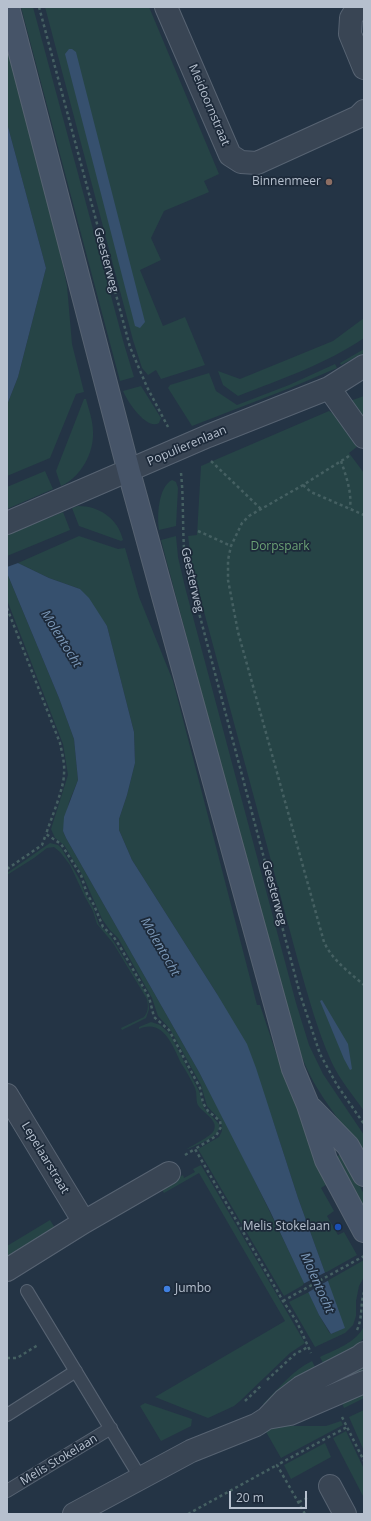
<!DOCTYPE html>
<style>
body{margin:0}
#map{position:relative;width:371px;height:1521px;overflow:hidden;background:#243445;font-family:"Open Sans",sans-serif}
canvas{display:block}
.frame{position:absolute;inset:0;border:8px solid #b6c0ce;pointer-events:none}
.scale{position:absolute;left:229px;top:1491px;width:78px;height:18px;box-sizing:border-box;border:2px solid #b6c0ce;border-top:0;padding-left:5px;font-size:12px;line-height:14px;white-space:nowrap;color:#b6c0ce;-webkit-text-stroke:3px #1d2a3a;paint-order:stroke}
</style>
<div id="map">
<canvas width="371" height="1521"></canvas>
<div class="frame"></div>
<div class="scale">20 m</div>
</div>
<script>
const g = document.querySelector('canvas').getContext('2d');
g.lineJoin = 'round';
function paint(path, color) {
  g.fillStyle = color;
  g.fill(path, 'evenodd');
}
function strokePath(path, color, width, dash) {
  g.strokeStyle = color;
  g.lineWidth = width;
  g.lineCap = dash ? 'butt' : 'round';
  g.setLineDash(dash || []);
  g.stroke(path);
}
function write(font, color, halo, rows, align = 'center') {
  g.font = font + ' "Open Sans",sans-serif';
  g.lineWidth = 3.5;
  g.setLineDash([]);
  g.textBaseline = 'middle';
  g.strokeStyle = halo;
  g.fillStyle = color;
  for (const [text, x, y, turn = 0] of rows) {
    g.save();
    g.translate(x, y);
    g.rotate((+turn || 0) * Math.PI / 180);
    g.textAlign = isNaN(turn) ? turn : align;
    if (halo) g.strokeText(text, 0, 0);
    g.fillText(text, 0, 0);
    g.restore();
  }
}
const green = new Path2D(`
 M 21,7 L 33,7 L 124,344 L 134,377 L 120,381 Z
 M 45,7 L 149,7 L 219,174 L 204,181 L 209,192 L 164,211 L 151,238 L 161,260 L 140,270 L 163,326 L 185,317 L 205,365 L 161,379 L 156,370 L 148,375 L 142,368 L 133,340 Z
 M 7,45 L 35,150 L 59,247 L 67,286 L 72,344 L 84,392 L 76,394 L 50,458 L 7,476 L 7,405 L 18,377 L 46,268 L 7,123 Z
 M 364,318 L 364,338 C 326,364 281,379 238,396 L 223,385 L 218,371 L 240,379 L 333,341 Z
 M 364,349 L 364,353 L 341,365 L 340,363 Z
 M 335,364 L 337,368 L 290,388 L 192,426 L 168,388 L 170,385 L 209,373 L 216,391 L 237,405 L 289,385 Z
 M 141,386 L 161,418 L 159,423 C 147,431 127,401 123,391 Z
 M 364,396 L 364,420 L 350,401 Z
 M 84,399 L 86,399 C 89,410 93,421 93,432 C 94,453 81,477 61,486 L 56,471 Z
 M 329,411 L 334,414 L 358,446 L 349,453 L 364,473 L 364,1111 C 353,1095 340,1080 332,1063 C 317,1030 308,995 298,961 L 192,567 L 188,536 L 197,535 L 201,466 Z
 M 45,471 L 53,489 L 7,509 L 7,487 Z
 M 172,480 L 176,482 L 178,488 L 176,526 L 159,530 C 157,517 158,487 172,480 Z
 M 78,506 C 100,506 118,519 123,540 L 121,541 L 79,526 L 72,508 Z
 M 63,512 L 70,530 L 7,556 L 7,535 Z
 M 79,536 L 118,549 L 125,548 L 139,597 L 173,681 L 257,1005 L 260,1005 L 277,1056 L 329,1183 L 321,1188 L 334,1211 L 327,1216 L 338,1235 L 344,1232 L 357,1255 L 325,1273 L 298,1198 L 273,1121 L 217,994 L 132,860 L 119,830 L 119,819 L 127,795 L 135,763 L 134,732 L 107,626 L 80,589 L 49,578 L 18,563 Z
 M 176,536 L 178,557 L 185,587 L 296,1003 L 309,1045 L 323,1074 L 364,1135 L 364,1158 C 351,1134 333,1114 319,1091 C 304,1068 296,1041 287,1015 L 161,540 Z
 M 7,573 L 59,698 L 74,739 L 78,780 L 69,802 L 63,831 L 66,838 L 199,1072 L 233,1136 L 305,1284 L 284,1296 L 198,1149 L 219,1137 L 222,1131 L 221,1121 L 207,1106 L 201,1085 L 170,1029 L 158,1016 L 152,998 L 118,938 L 109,929 L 102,919 L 83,876 L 64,845 L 55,838 L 51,829 L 68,775 L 63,744 L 7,600 Z
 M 50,843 L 58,845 L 62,849 L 80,880 L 85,893 L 93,907 L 99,925 L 109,934 L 148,997 L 149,1009 L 146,1018 L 122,1030 L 121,1028 L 144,1017 C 149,1011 148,1005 147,999 L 113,943 L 97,924 L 93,911 L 85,897 L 70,865 L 60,852 L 54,847 L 47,848 L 34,858 L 7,875 L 7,873 Z
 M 151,1022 L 160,1025 L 170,1034 L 199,1091 L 204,1108 L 219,1124 C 222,1137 198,1144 188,1149 L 187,1149 C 193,1145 212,1136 214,1130 C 219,1119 200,1112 197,1103 C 196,1098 197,1093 195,1088 C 191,1079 186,1071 181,1063 C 173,1047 164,1018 139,1029 L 139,1027 Z
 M 341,1154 L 343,1156 L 364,1194 L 364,1213 L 334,1158 Z
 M 201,1165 L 305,1343 L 290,1353 L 240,1401 L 234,1406 L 208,1418 L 155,1397 L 285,1321 L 199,1173 L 164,1193 L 161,1188 L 183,1175 L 184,1178 L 195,1172 L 193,1169 Z
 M 50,1220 L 55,1228 L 7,1258 L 7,1246 Z
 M 364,1260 L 364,1277 L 359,1286 L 356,1301 L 356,1316 L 353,1325 L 345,1333 L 315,1347 L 289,1302 L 309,1292 L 319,1315 L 329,1332 L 331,1334 L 344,1328 L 327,1281 Z
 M 364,1326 L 364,1338 C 353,1350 338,1356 323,1363 L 320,1357 C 336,1349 356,1343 364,1326 Z
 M 312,1361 L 315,1367 L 265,1406 L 263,1404 L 264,1403 C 279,1388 293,1370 312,1361 Z
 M 364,1363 L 364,1374 L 337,1387 L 333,1379 Z
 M 364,1389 L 364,1398 L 344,1408 L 341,1401 Z
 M 145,1403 L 192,1419 L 191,1426 L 161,1441 L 140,1406 Z
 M 364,1410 L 364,1451 L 349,1417 Z
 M 341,1421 L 343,1425 L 281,1458 L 265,1430 L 275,1426 L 326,1426 Z
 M 346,1431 L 364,1469 L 364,1498 L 333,1438 Z
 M 325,1443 L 331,1457 L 291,1479 L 284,1465 Z`);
const water = new Path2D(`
 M 69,49 L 72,49 L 76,52 L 145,322 L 140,328 L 135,326 L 65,54 Z
 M 7,123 L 46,268 L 18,377 L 7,405 Z
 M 18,563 L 49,578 L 80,589 L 89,598 L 107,626 L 134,732 L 135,763 L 127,795 L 119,819 L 119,830 L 132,860 L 217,994 L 247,1044 L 256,1068 L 298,1198 L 345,1328 L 331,1334 L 319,1315 L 270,1211 L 199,1072 L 66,838 L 63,831 L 64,817 L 78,780 L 74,739 L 59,698 L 7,573 L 7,567 Z
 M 322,1000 L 348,1044 L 352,1069 L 350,1070 L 344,1059 L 320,1001 Z`);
const pier = new Path2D(`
 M 326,1272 L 329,1280 L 307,1293 L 303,1284 Z`);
const path = new Path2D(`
 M 39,7 L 130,347 L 147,387 L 168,427
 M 349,456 L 303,485 L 249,516 L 242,523 L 231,546 L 228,560 L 228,580 L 238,632 L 324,942 C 332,960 350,973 364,985
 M 211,461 L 261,509
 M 341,461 C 346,476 352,492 350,508
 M 181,473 C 184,502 182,531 185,560 L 300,994 L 320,1054 L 337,1085 L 364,1124
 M 303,485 L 311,492 L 364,515
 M 198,531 L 231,546
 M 7,608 L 60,743 C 62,753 65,764 64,774 C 64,788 51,819 46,834 L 61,844 L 81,875 L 87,894 L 94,905 L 103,927 L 113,936 L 119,945 L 149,997 L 154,1017 L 169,1030 L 200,1088 L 203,1103 L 208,1111 L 220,1121 L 221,1127 L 216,1136 L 195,1149
 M 7,869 L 42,845 L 46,834
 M 185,1155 L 195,1149 L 283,1301 L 297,1322 L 311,1353
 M 283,1301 L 364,1256
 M 357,1330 C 363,1317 360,1305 364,1292
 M 7,1358 L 17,1358 L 38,1345
 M 267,1380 L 295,1354 L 308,1347
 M 245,1401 L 262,1385
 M 342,1417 L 364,1461
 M 299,1502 L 309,1497
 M 188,1514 L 277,1465
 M 305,1514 L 277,1465 L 347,1427`);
const service = new Path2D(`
 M 27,1291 L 140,1477
 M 7,1415 L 76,1371
 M 7,1491 L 111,1428`);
const minor = new Path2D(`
 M 166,7 L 230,155 L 241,162 L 257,163 L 358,117 L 364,111
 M 358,7 L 351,18 L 350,34 L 364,68
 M 329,388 L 364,437
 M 7,523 L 208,436 L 329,388 L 364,366
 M 7,1095 L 84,1222
 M 7,1270 L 84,1222 L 169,1173
 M 267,1418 L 290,1414 L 364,1382
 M 330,1486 L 345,1514
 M 74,1514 L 191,1451 L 256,1425 L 267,1418 L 284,1400 L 301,1387 L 359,1357 L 364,1353`);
const secondary = new Path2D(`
 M 8,7 L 129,472 L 293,1069 L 308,1105 L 326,1160 L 364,1231
 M 312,1109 L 348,1146 L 364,1175`);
const markers = [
 [329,182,4,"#8d6e63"],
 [338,1227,4,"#1a4fb4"],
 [167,1289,4,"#3f7fe0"]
];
const streetNames = [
 ["Meidoornstraat",209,105,67],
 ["Geesterweg",106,260,75],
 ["Populierenlaan",187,446,-23],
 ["Geesterweg",192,580,77],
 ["Geesterweg",274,893,75],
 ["Lepelaarstraat",45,1158,59],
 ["Melis Stokelaan",59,1460,-31]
];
const poiNames = [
 ["Binnenmeer",321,182],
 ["Melis Stokelaan",330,1227],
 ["Jumbo",175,1289,"left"]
];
const parkNames = [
 ["Dorpspark",280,547]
];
const waterNames = [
 ["Molentocht",61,639,58],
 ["Molentocht",160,947,60],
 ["Molentocht",317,1283,66]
];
paint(green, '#264446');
paint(water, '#36506e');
paint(pier, '#243445');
strokePath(service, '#576372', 14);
strokePath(minor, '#576372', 24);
strokePath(secondary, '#576372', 24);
strokePath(path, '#456062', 2.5, [3, 3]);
strokePath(service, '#394554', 12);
strokePath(minor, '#394554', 22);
strokePath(secondary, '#465468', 22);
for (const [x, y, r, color] of markers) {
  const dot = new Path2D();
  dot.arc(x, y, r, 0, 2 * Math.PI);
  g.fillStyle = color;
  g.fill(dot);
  strokePath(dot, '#1d2a3a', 1.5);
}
write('12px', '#b6c0ce', '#1d2a3a', streetNames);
write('12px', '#b6c0ce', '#1d2a3a', poiNames, 'right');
write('12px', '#6ba175', '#1d2a3a', parkNames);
write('italic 13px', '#7b98b8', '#1d2a3a', waterNames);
</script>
